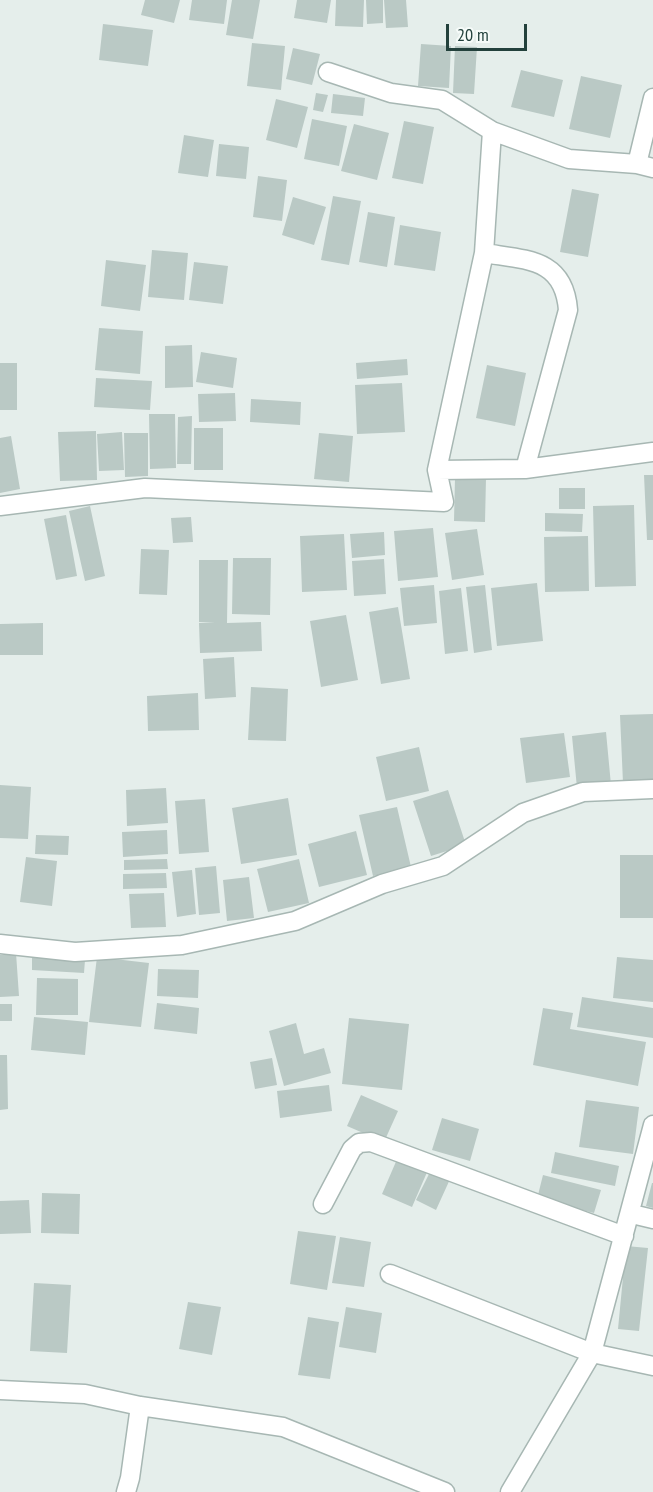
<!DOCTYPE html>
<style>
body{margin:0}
#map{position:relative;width:653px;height:1492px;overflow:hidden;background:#e5eeeb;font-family:"PT Sans Narrow",sans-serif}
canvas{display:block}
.scale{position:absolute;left:446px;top:24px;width:81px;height:27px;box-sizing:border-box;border:3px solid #23413c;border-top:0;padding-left:8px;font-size:18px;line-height:21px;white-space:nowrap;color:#23413c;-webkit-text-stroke:4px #f6fbf9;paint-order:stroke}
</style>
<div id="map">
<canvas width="653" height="1492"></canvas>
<div class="scale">20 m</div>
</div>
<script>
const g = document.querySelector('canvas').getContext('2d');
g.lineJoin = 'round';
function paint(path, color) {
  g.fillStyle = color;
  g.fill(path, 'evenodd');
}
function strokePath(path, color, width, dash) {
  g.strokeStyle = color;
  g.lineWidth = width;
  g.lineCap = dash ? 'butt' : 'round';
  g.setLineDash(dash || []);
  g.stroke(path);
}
const building = new Path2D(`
 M 145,0 L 180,0 L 174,23 L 141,15 Z
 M 192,0 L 227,0 L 224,24 L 189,20 Z
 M 232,0 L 260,0 L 253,39 L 226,35 Z
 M 297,0 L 331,0 L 327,23 L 294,18 Z
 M 336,0 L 364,0 L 363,27 L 335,26 Z
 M 366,0 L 383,0 L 383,23 L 367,24 Z
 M 384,0 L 406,0 L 408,27 L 386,28 Z
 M 103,24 L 153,30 L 148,66 L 99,60 Z
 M 252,43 L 285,46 L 281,90 L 247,86 Z
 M 421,44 L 451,46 L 449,88 L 418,86 Z
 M 455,46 L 477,47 L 474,94 L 453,93 Z
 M 293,48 L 320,54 L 312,85 L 286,79 Z
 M 521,70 L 563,80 L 554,117 L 511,107 Z
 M 581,76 L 622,85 L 610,138 L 569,129 Z
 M 316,93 L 328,95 L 323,112 L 313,110 Z
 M 333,94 L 365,98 L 363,116 L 331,113 Z
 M 276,99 L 308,107 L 297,148 L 266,140 Z
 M 312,119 L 347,126 L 339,166 L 304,159 Z
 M 404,121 L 434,127 L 423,184 L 392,178 Z
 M 354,124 L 389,133 L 377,180 L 341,171 Z
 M 184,135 L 214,140 L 208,177 L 178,173 Z
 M 219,144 L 249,147 L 246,179 L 216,176 Z
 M 258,176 L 287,180 L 282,221 L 253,217 Z
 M 572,189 L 599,194 L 588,257 L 560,252 Z
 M 333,196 L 361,201 L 349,265 L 321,260 Z
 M 293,197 L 326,207 L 314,245 L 282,235 Z
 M 368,212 L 395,217 L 387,267 L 359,262 Z
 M 400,225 L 441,232 L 435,271 L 394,265 Z
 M 152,250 L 188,253 L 184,300 L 148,297 Z
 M 106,260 L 146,265 L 140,311 L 101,306 Z
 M 194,262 L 228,266 L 223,304 L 189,300 Z
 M 99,328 L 143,331 L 140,374 L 95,370 Z
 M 192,345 L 193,387 L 165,388 L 165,346 Z
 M 201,352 L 237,358 L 233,388 L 196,382 Z
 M 407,359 L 408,375 L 357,379 L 356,363 Z
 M 0,363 L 17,363 L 17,410 L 0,410 Z
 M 487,365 L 526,373 L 515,426 L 476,418 Z
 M 96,378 L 152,381 L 150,410 L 94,407 Z
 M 402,383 L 405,432 L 357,434 L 355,385 Z
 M 235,393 L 236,421 L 199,422 L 198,394 Z
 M 251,399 L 301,402 L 300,425 L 250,422 Z
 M 149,414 L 175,414 L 176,468 L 150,469 Z
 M 192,416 L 191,464 L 177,464 L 178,417 Z
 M 194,428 L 223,428 L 223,470 L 194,470 Z
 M 96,431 L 97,480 L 60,481 L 58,432 Z
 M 122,432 L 124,470 L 99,471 L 97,434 Z
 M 124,433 L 148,433 L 148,476 L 125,477 Z
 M 319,433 L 353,436 L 349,482 L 314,479 Z
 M 11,436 L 20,489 L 0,493 L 0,438 Z
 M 644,475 L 653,475 L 653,540 L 647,540 Z
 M 455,478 L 486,478 L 485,522 L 454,521 Z
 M 559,488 L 585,488 L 585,509 L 559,509 Z
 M 634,505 L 636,586 L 595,587 L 593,506 Z
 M 90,506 L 105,576 L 85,581 L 69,511 Z
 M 545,513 L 583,514 L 582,532 L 545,531 Z
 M 66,515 L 77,576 L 56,580 L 44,519 Z
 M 191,517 L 193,542 L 173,543 L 171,518 Z
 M 433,528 L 438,577 L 398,581 L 394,531 Z
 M 477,529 L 484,575 L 452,580 L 445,533 Z
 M 384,532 L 385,555 L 352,558 L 350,534 Z
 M 344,534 L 347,590 L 302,592 L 300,536 Z
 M 588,536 L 589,591 L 545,592 L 544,537 Z
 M 141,549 L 169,550 L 167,595 L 139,594 Z
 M 233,558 L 271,558 L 270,615 L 232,614 Z
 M 384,559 L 386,594 L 354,596 L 352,561 Z
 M 199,560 L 228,560 L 227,623 L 261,622 L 262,651 L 200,653 L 199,623 L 215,623 L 199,622 Z
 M 537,583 L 543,641 L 497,646 L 491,588 Z
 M 434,585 L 437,623 L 404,626 L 400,588 Z
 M 485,585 L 492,650 L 474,653 L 466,587 Z
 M 461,588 L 468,651 L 445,654 L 439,591 Z
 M 398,607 L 410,679 L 381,684 L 369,612 Z
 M 346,615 L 358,680 L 321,687 L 310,621 Z
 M 43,623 L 43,655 L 0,655 L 0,624 Z
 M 234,657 L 236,697 L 205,699 L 203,659 Z
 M 251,687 L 288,689 L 286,741 L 248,740 Z
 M 198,693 L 199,730 L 148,731 L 147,696 Z
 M 653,714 L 653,781 L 623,783 L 620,715 Z
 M 606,732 L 611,785 L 577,788 L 572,736 Z
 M 564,733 L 570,777 L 526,783 L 520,738 Z
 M 419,747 L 429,791 L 386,801 L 376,757 Z
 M 0,785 L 31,787 L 28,839 L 0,838 Z
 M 166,788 L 168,823 L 127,826 L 126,790 Z
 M 448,790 L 466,845 L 431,856 L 413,801 Z
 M 288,798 L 297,855 L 241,864 L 232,808 Z
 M 205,799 L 209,852 L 179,854 L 175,801 Z
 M 397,807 L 411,867 L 373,876 L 359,815 Z
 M 167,830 L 168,854 L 123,857 L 122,832 Z
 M 356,831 L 367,875 L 319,887 L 308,844 Z
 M 36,835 L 69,836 L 68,855 L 35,854 Z
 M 620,855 L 653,855 L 653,918 L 620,918 Z
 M 26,857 L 57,861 L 52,906 L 20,902 Z
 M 167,859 L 168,869 L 124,870 L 124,860 Z
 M 299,859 L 309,903 L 268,912 L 257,869 Z
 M 216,866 L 220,913 L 199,915 L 195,868 Z
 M 192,870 L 196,914 L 177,917 L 172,872 Z
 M 166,873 L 167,888 L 123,889 L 123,874 Z
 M 249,877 L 254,918 L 227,921 L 223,880 Z
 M 164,893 L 166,927 L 131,928 L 129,894 Z
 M 16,953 L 19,996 L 0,997 L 0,955 Z
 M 32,957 L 85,960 L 84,973 L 32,970 Z
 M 97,957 L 149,963 L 141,1027 L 89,1022 Z
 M 617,957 L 653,960 L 653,1002 L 613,998 Z
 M 158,969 L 199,970 L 198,998 L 157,996 Z
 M 37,978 L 78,979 L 78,1015 L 36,1015 Z
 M 582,997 L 653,1008 L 653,1038 L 577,1027 Z
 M 157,1003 L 199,1008 L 197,1034 L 154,1029 Z
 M 0,1004 L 12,1004 L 12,1021 L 0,1021 Z
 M 543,1008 L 573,1013 L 570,1029 L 646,1042 L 638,1086 L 533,1065 Z
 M 34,1017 L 88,1022 L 85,1055 L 31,1050 Z
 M 349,1018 L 409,1024 L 402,1090 L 342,1084 Z
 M 296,1023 L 304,1054 L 324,1048 L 331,1073 L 284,1086 L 269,1031 Z
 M 0,1055 L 7,1055 L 8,1109 L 0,1110 Z
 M 272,1058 L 277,1085 L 255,1089 L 250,1062 Z
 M 329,1085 L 332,1111 L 280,1118 L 277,1091 Z
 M 361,1095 L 398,1111 L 384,1142 L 347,1126 Z
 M 586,1100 L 639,1107 L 633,1154 L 579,1147 Z
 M 442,1118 L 479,1129 L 470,1161 L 432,1150 Z
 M 555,1152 L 619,1166 L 615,1186 L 551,1173 Z
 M 398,1157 L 428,1170 L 412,1207 L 382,1194 Z
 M 432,1168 L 451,1177 L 436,1210 L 416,1200 Z
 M 543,1175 L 601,1190 L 594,1213 L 537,1199 Z
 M 652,1183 L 653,1183 L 653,1208 L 646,1206 Z
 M 42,1193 L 80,1194 L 79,1234 L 41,1233 Z
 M 29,1200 L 31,1233 L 0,1234 L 0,1201 Z
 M 298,1231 L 336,1236 L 327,1290 L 290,1284 Z
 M 340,1237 L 371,1242 L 364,1287 L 332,1283 Z
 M 626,1246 L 648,1248 L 639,1331 L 618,1329 Z
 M 34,1283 L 71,1285 L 67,1353 L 30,1351 Z
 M 188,1302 L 221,1307 L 212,1355 L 179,1349 Z
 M 346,1307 L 382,1313 L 376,1353 L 339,1347 Z
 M 308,1317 L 339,1322 L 330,1379 L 298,1375 Z`);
const minor = new Path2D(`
 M 328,72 L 391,93 L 442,100 L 492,131 L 569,159 L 637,164 L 653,168
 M 637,164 L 653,98
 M 484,253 C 526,260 564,258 568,310 L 525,469
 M 437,470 L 484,253 L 492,131
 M 0,506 L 145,488 L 444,502 L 437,470 L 525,469 L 653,452
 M 0,944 L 75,952 L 182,945 L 295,921 L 382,884 L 443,866 L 523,813 L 583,792 L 653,789
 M 323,1204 L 352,1149 L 359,1143 L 371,1142 L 624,1236
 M 632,1214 L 653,1219
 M 390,1274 L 592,1353 L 653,1366
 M 0,1390 L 85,1394 L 140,1406 L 283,1427 L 445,1492
 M 126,1492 L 130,1478 L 140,1406
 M 510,1492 L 592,1353 L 653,1125`);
paint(building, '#bac9c5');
strokePath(minor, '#a7b7b3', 21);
strokePath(minor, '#fff', 18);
</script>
